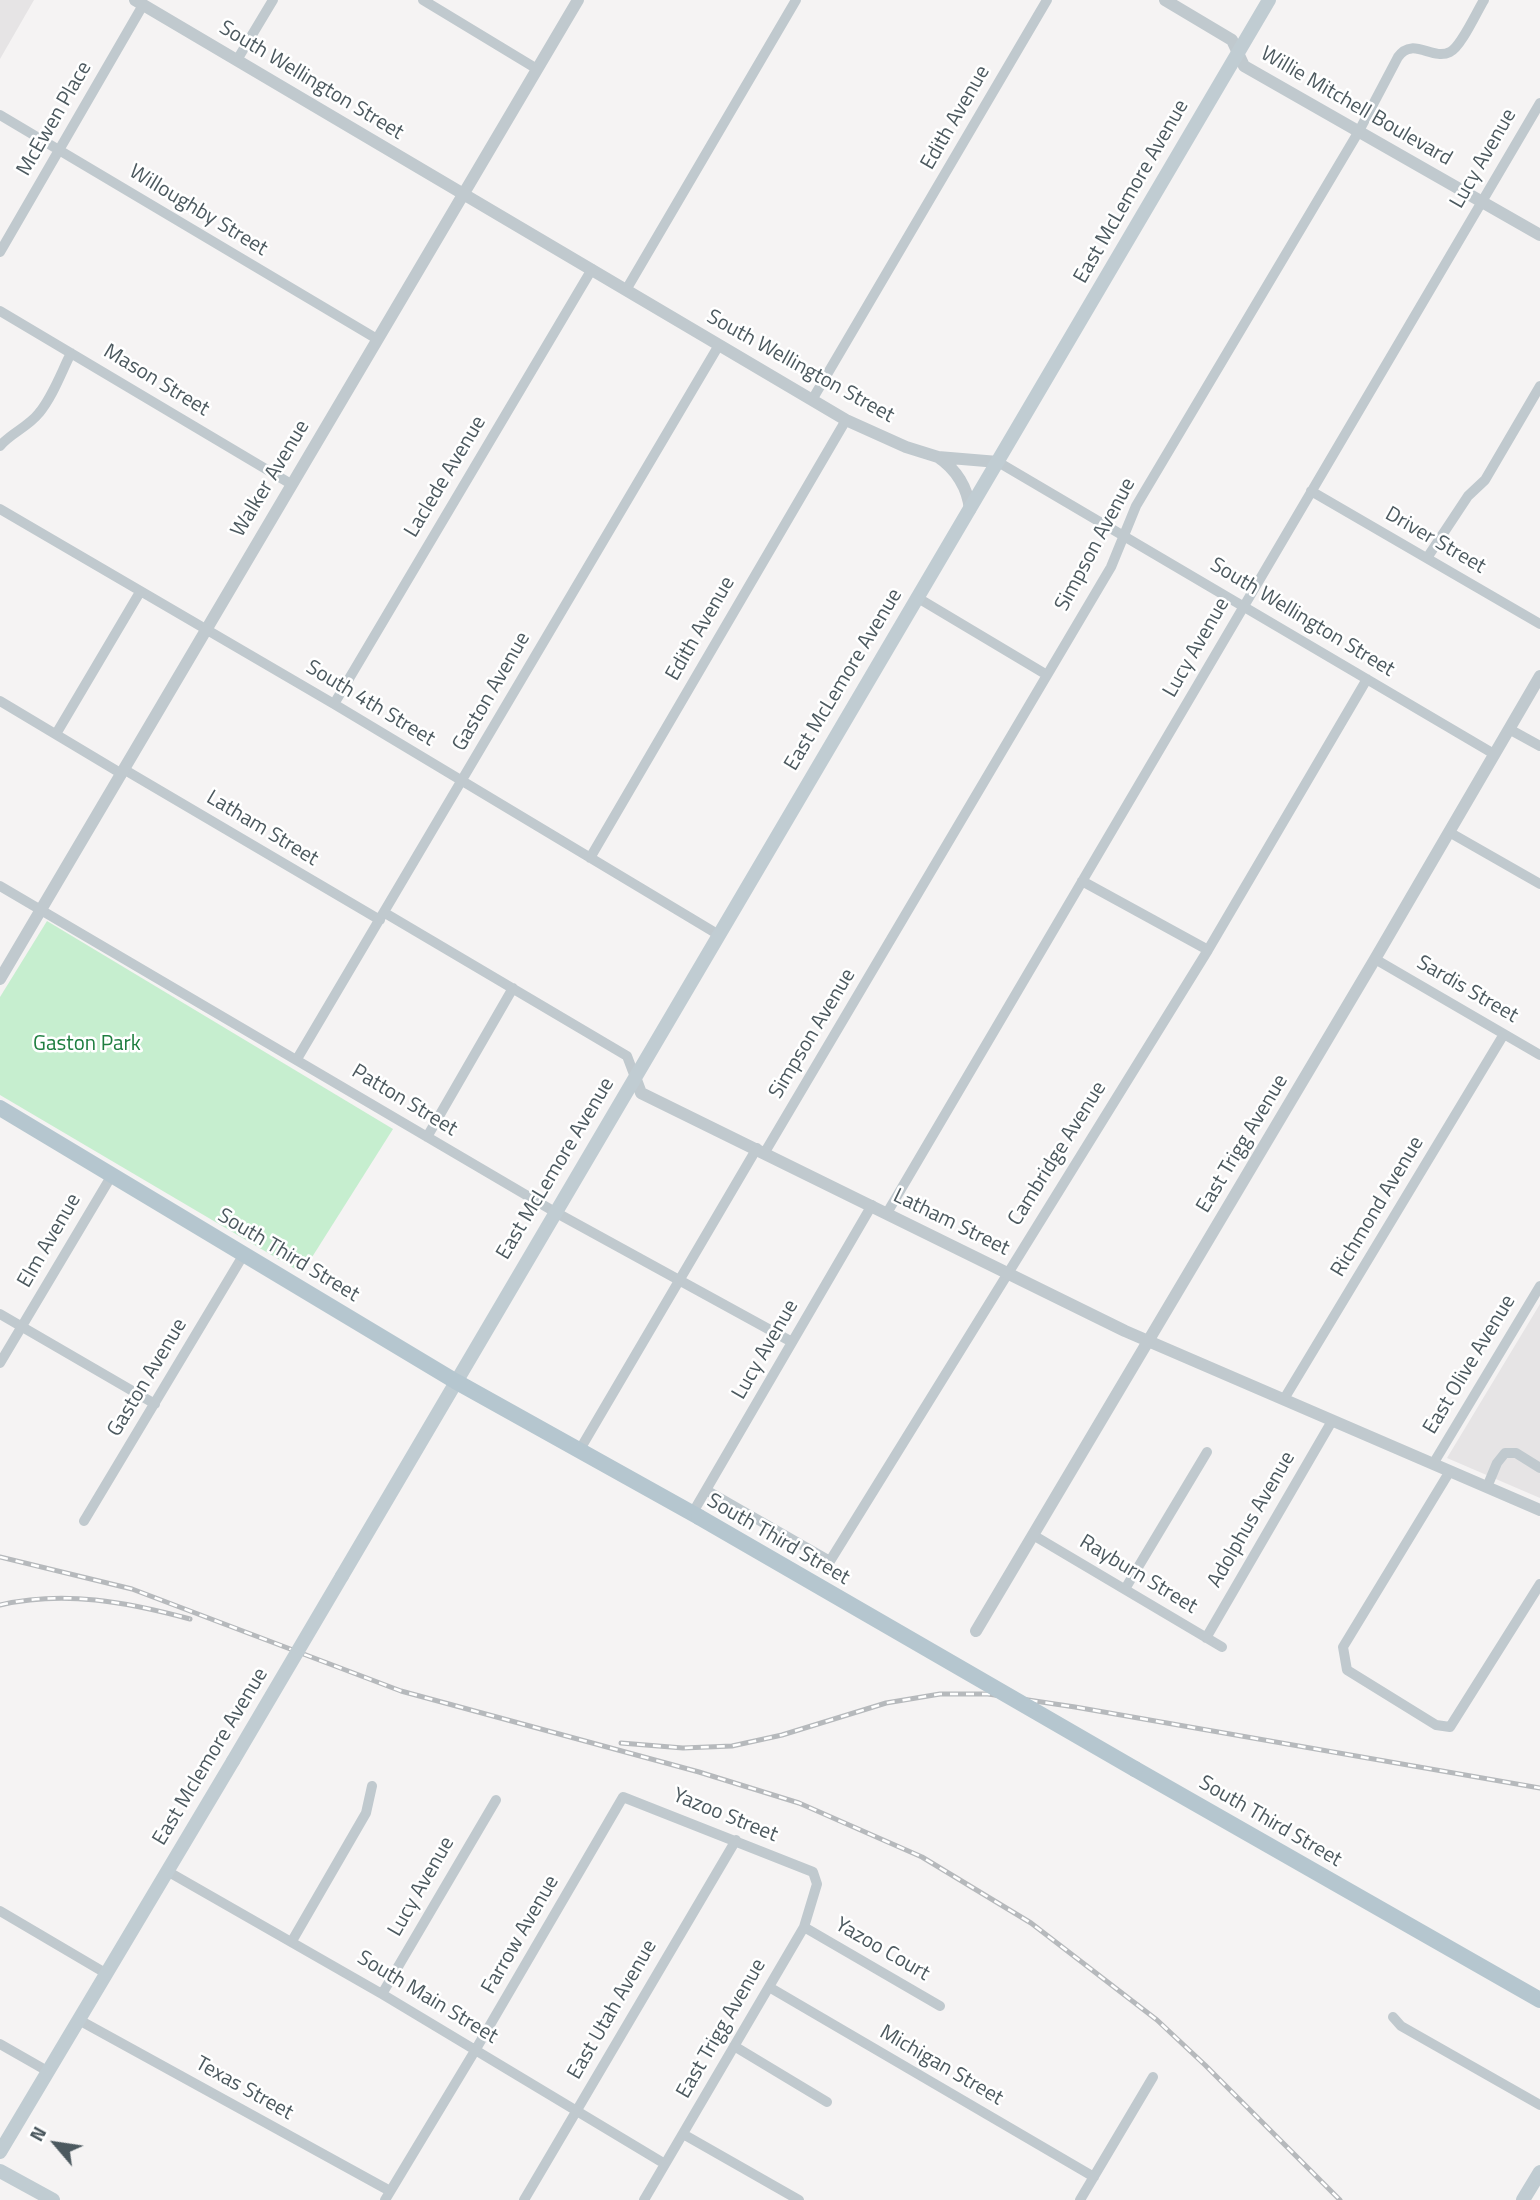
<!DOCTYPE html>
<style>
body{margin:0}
#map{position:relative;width:1540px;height:2200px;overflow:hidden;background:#f5f3f3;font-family:"Titillium Web",sans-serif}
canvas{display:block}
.north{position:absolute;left:21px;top:2109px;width:70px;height:70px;-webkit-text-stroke:5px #fff;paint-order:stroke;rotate:299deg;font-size:19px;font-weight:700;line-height:28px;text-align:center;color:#4c595f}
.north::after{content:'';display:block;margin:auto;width:24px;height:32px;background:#4c595f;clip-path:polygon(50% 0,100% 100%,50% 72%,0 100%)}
</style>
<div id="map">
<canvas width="1540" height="2200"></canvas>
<div class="north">N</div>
</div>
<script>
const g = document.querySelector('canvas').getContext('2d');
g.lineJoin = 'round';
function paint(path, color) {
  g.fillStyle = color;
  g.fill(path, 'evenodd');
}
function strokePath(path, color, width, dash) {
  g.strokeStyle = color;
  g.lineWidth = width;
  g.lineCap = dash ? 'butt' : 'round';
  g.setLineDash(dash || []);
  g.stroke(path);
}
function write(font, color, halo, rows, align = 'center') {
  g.font = font + ' "Titillium Web",sans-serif';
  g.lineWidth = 5;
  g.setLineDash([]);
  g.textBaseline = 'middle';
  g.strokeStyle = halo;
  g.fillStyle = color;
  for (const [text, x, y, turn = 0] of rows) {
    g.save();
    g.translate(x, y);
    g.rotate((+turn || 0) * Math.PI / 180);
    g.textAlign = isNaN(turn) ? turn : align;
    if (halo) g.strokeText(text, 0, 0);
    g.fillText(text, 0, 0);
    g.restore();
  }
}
const education = new Path2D(`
 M 0,0 L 34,0 L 0,59 Z
 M 1540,1304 L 1540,1498 L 1447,1458 Z`);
const green = new Path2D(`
 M 47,921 L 393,1129 L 302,1273 L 0,1095 L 0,997 Z`);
const minor = new Path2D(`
 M 423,0 L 537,69
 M 237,60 L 273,0
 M 0,115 L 377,339
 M 0,252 L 143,5
 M 626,290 L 796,0
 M 0,311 L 291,484
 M 812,400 L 1047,0
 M 0,446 C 11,433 28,427 39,413 C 53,396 61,373 71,353
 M 998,462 L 1494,754
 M 1311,491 L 1540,624
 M 0,509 L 334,704 L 719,935
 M 1427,558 L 1468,496 L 1485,480 L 1540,386
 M 918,598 L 1047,675
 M 0,701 L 122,774
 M 334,704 L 592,269
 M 1509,729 L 1540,746
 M 56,734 L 140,592
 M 125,770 L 380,920
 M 1449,832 L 1540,884
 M 590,858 L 846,420
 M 1082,881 L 1208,950
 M 0,886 L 555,1212 L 792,1342
 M 385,913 L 627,1056 L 635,1077
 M 1375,959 L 1540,1055
 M 297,1059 L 719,345
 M 427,1137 L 513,988
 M 765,1152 L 1111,567 L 1136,506 L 1359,131 L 1398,57 C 1413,36 1432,61 1450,52 C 1461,47 1477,11 1484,0
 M 887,1213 L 1540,103
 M 0,1314 L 155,1404
 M 0,1363 L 112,1175
 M 1284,1399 L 1504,1034
 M 579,1451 L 757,1148
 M 1433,1464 L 1540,1286
 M 1450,1471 L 1343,1647 L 1347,1670 L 1436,1725 L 1450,1727 L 1540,1584
 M 1487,1487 L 1497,1463 L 1505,1453 L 1516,1453 L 1540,1468
 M 706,1490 L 830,1561 L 1208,950 L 1367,679
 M 692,1514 L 872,1205
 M 84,1521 L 244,1254
 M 1033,1535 L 1222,1647
 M 1125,1589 L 1207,1452
 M 1206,1638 L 1332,1421
 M 167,1871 L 382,1994 L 665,2164
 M 0,1911 L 107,1974
 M 804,1927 L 940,2006
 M 292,1941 L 366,1813 L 372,1786
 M 769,1987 L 1094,2177
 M 382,1994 L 496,1800
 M 1393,2017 L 1401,2026 L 1540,2105
 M 79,2020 L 390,2191
 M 0,2044 L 49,2072
 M 734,2046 L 827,2102
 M 683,2134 L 799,2200
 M 385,2200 L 476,2049 L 623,1797 L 813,1872 L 817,1884 L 804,1927 L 644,2200
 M 524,2200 L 736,1840
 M 1080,2200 L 1153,2077`);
const tertiary = new Path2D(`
 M 135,0 L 846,420 L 906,447 L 938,457 L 998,462
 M 1165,0 L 1232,40 L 1244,66 L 1540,235
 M 938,457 C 956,469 968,488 970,510
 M 0,979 L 578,0
 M 635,1077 L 641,1093 L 1125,1331 L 1540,1510
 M 976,1631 L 1375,959 L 1540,676`);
const secondary = new Path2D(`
 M 342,1576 L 1269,0
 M 0,2152 L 233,1761
 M 0,2171 L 53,2200
 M 1523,2200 L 1540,2172`);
const primary = new Path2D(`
 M 0,1108 L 455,1381 L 699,1517
 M 1135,1769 L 1540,2000`);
const rail = new Path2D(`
 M 0,1557 L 132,1589 L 401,1691 L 699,1772 L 799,1803 L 922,1857 L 1031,1923 L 1157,2020 L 1205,2065 L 1340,2200
 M 0,1605 C 64,1590 127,1602 190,1619
 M 621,1743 L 683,1748 L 732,1746 L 782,1735 L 886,1703 L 940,1694 L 988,1694 L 1075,1707 L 1540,1788`);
const secondaryBridge = new Path2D(`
 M 233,1761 L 342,1576`);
const primaryBridge = new Path2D(`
 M 699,1517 L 1135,1769`);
const streetNames = [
 ["South Wellington Street",311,81,31],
 ["Willie Mitchell Boulevard",1356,107,30],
 ["Edith Avenue",956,118,-60],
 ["McEwen Place",55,119,-60],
 ["Lucy Avenue",1484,159,-60],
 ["East McLemore Avenue",1132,192,-60],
 ["Willoughby Street",198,211,31],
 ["South Wellington Street",800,367,29],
 ["Mason Street",156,381,31],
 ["Laclede Avenue",446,477,-59],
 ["Walker Avenue",271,479,-59],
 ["Driver Street",1435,541,30],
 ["Simpson Avenue",1096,545,-62],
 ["South Wellington Street",1302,618,31],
 ["Edith Avenue",701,629,-60],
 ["Lucy Avenue",1197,648,-60],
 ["East McLemore Avenue",844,680,-59],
 ["Gaston Avenue",492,692,-60],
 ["South 4th Street",370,704,31],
 ["Latham Street",262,829,31],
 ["Sardis Street",1467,990,30],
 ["Simpson Avenue",813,1034,-59],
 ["Patton Street",404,1101,31],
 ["East Trigg Avenue",1243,1144,-59],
 ["Cambridge Avenue",1058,1154,-58],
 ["East McLemore Avenue",556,1169,-59],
 ["Richmond Avenue",1378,1207,-59],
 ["Latham Street",951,1223,26],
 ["Elm Avenue",50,1241,-60],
 ["South Third Street",288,1256,31],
 ["Lucy Avenue",766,1350,-60],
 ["East Olive Avenue",1470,1365,-59],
 ["Gaston Avenue",148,1378,-59],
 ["Adolphus Avenue",1252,1520,-60],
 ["South Third Street",778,1540,30],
 ["Rayburn Street",1138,1575,31],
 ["East Mclemore Avenue",211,1757,-59],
 ["Yazoo Street",725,1816,22],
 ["South Third Street",1270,1822,30],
 ["Lucy Avenue",422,1887,-60],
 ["Farrow Avenue",521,1935,-60],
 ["Yazoo Court",882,1950,30],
 ["South Main Street",427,1998,31],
 ["East Utah Avenue",613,2010,-60],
 ["East Trigg Avenue",722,2029,-60],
 ["Michigan Street",941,2066,30],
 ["Texas Street",244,2089,29]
];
const parkNames = [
 ["Gaston Park",87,1045]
];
paint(education, '#e6e4e5');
paint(green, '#c6eecf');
strokePath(minor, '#c0c9ce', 10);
strokePath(tertiary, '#c0c9ce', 12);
strokePath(secondary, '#c0ccd2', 14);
strokePath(primary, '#b5c6cf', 16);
strokePath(rail, '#b6b9bc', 5);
strokePath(rail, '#fff', 2.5, [8]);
strokePath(secondaryBridge, '#c0ccd2', 14);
strokePath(primaryBridge, '#b5c6cf', 16);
write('21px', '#4c595f', '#fff', streetNames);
write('21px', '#1f7e40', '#fff', parkNames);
</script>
